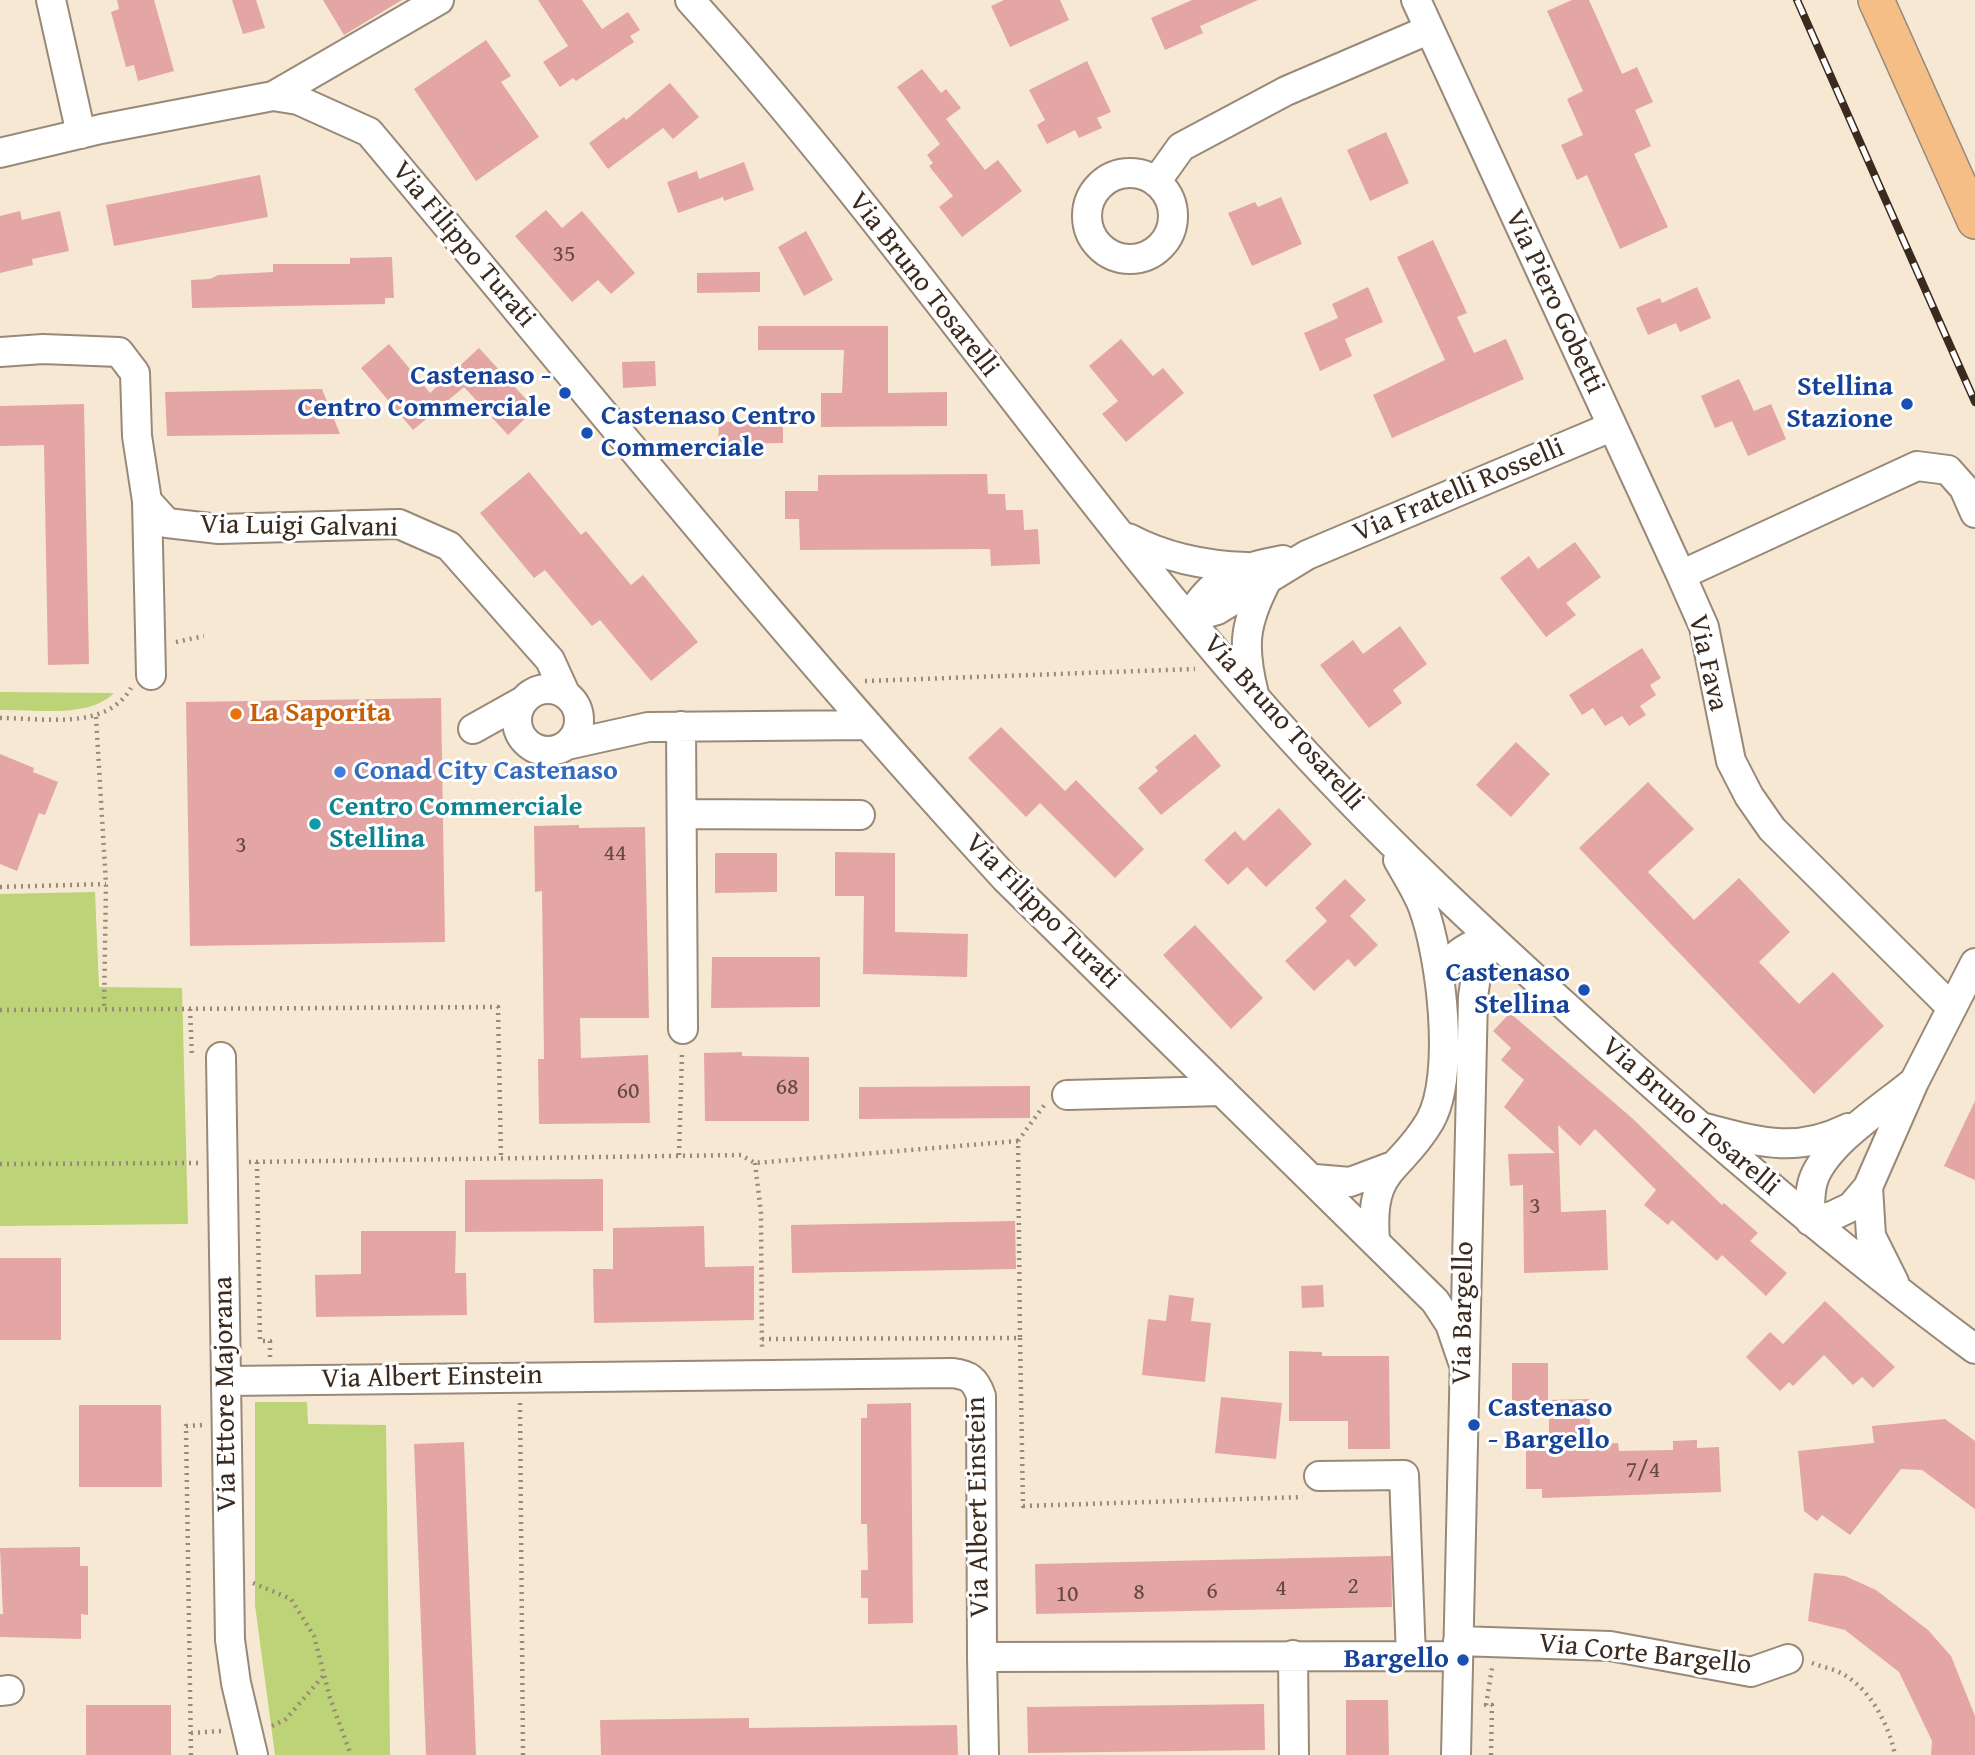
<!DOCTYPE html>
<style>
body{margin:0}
canvas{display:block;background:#f6e8d3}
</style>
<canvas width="1975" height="1755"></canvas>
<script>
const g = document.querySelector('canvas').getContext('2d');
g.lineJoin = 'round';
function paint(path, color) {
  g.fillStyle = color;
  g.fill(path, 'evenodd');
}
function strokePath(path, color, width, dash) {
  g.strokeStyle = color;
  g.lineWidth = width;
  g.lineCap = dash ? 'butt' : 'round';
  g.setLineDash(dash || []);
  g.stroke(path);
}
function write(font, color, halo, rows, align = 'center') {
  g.font = font + ' "Gentium Book Plus",serif';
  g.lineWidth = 6;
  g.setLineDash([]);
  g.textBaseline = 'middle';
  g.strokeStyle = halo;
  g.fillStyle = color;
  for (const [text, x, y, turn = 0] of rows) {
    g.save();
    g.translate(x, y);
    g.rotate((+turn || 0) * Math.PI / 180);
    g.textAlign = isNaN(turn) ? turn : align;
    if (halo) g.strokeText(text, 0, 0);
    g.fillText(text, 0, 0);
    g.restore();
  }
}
const green = new Path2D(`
 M 0,692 L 113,693 L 114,693 C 88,719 34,709 0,710 Z
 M 95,892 L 99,987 L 182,988 L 188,1224 L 0,1226 L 0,894 Z
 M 255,1402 L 307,1402 L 308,1424 L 386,1425 L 390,1755 L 275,1755 L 255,1605 Z`);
const building = new Path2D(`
 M 117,0 L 154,0 L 174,71 L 138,81 L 134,65 L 126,67 L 111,12 L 119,9 Z
 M 232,0 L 256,0 L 265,28 L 243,34 Z
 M 323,0 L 402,0 L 344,35 Z
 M 538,0 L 582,0 L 602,29 L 628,12 L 640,30 L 630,36 L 634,42 L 576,81 L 573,78 L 560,87 L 543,62 L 568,46 Z
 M 1004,0 L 1060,0 L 1069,20 L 1010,47 L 991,6 Z
 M 1192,0 L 1258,0 L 1200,26 L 1203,33 L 1165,50 L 1151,18 Z
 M 1572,0 L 1589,0 L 1622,74 L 1637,67 L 1653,102 L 1635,110 L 1651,146 L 1634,154 L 1668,227 L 1620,249 L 1587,175 L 1577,180 L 1561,145 L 1583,135 L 1567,99 L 1583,91 L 1547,11 Z
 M 486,40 L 511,76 L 501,82 L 539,137 L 476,181 L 414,89 Z
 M 1087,61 L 1111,112 L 1097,118 L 1102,128 L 1079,138 L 1075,130 L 1047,144 L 1037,125 L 1045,120 L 1029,90 Z
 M 922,69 L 941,93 L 946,89 L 961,108 L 946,119 L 985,170 L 998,160 L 1022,191 L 962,237 L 939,207 L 953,196 L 929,166 L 933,163 L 927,155 L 940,144 L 897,87 Z
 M 670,83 L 699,117 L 673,139 L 663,128 L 608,169 L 589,143 L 624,117 L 626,120 Z
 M 1386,132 L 1409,183 L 1370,201 L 1347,150 Z
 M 744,162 L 754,190 L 724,201 L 723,197 L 678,213 L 667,182 L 697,171 L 699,179 Z
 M 260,175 L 268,217 L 114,246 L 106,205 Z
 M 1281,197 L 1302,244 L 1252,266 L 1228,213 L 1255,202 L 1258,207 Z
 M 546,210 L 562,228 L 582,211 L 635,273 L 611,294 L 598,280 L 572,302 L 515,236 Z
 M 20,211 L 22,220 L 60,211 L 69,251 L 32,259 L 33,265 L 0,273 L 0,216 Z
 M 806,231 L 833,280 L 804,296 L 778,247 Z
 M 1433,240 L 1467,313 L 1457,317 L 1474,353 L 1506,339 L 1524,379 L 1392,438 L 1373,395 L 1445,360 L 1397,257 Z
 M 392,257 L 394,298 L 385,298 L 385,304 L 192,308 L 191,280 L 210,279 L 218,275 L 273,272 L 273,264 L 350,264 L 350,258 Z
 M 760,272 L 760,292 L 697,293 L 697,273 Z
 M 1368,287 L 1383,322 L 1345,339 L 1352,356 L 1320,371 L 1304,333 L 1338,318 L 1332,304 Z
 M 1697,287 L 1711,318 L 1680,332 L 1676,323 L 1648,335 L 1636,308 L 1660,298 L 1662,303 Z
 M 758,326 L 888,326 L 888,393 L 947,392 L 947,426 L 821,427 L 821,393 L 842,393 L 844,350 L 758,350 Z
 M 1121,339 L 1153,376 L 1163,368 L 1184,393 L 1126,442 L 1102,414 L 1118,401 L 1089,366 Z
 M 389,344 L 430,393 L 479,348 L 535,409 L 508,435 L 464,387 L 413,430 L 361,368 Z
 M 655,361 L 656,386 L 623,388 L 622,362 Z
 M 1739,379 L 1754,411 L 1771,404 L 1786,439 L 1748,456 L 1732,421 L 1715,428 L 1701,396 Z
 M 322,389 L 340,434 L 167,436 L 165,392 Z
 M 84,404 L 89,664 L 48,665 L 44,445 L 0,446 L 0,406 Z
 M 783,421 L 783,443 L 718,444 L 719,422 Z
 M 529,472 L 581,535 L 586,531 L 631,585 L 643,575 L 698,642 L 651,681 L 600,620 L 592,626 L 545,570 L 534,578 L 480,513 Z
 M 987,474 L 988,494 L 1005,494 L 1006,510 L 1023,510 L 1024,530 L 1038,529 L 1040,564 L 991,566 L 990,549 L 800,550 L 799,519 L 785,519 L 785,491 L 818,491 L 818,475 Z
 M 1575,542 L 1601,577 L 1566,603 L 1576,615 L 1546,637 L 1500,578 L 1529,556 L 1538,569 Z
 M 1400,626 L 1427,664 L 1393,690 L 1402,703 L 1369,728 L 1320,665 L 1353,640 L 1363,654 Z
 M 1642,648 L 1661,678 L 1650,685 L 1656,695 L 1640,706 L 1646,715 L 1629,726 L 1622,716 L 1605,726 L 1593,708 L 1582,715 L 1569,695 Z
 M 441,698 L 445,942 L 190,946 L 186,702 Z
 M 1001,727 L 1065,791 L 1076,780 L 1144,849 L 1115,878 L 1040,803 L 1026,817 L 968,758 Z
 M 1195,734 L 1221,766 L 1161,815 L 1138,788 L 1158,771 L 1155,767 Z
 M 1516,742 L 1550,774 L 1511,817 L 1476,785 Z
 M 0,754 L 34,768 L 33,772 L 58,782 L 45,815 L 39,813 L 17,871 L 0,864 Z
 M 1648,782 L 1694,829 L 1648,872 L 1694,920 L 1739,878 L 1790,932 L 1759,962 L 1799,1004 L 1833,972 L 1884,1026 L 1814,1094 L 1579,848 Z
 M 1279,808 L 1312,844 L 1266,887 L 1247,867 L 1228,885 L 1204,860 L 1235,831 L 1244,841 Z
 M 579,825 L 579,828 L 645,827 L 649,1018 L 580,1018 L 581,1058 L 648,1055 L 650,1123 L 539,1124 L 538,1059 L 544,1059 L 542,891 L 535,892 L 534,826 Z
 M 835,852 L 895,853 L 895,932 L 968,934 L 967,977 L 863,974 L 864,896 L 835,896 Z
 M 715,853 L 777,853 L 777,892 L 715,893 Z
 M 1345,879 L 1366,900 L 1350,916 L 1378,945 L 1355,967 L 1348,959 L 1314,991 L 1285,961 L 1327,921 L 1315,908 Z
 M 1195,925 L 1263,998 L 1231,1029 L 1163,955 Z
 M 712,957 L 820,957 L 820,1007 L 711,1008 Z
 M 1510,1013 L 1632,1118 L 1722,1205 L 1724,1203 L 1758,1233 L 1750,1241 L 1787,1273 L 1766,1296 L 1722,1255 L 1717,1261 L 1672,1220 L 1668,1225 L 1644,1205 L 1656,1190 L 1595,1129 L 1580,1146 L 1558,1125 L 1561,1212 L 1606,1210 L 1608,1270 L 1524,1273 L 1523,1185 L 1510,1186 L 1508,1154 L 1555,1153 L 1504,1107 L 1524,1080 L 1501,1060 L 1511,1048 L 1493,1031 Z
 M 742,1052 L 742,1056 L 809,1057 L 809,1121 L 705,1121 L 704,1053 Z
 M 1030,1086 L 1030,1118 L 859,1119 L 859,1087 Z
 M 1975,1101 L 1975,1180 L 1944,1166 Z
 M 603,1179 L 603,1231 L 465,1232 L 465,1180 Z
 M 1015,1221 L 1016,1269 L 792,1273 L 791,1225 Z
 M 704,1226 L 705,1267 L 754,1266 L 754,1320 L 594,1323 L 593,1269 L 613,1269 L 613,1228 Z
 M 361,1231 L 456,1231 L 455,1273 L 466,1273 L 467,1315 L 316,1317 L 315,1275 L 361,1274 Z
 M 0,1258 L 61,1258 L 61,1340 L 0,1340 Z
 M 1323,1285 L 1324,1307 L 1302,1308 L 1301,1286 Z
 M 1169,1295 L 1194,1298 L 1191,1321 L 1211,1323 L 1205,1382 L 1142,1375 L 1148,1319 L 1166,1321 Z
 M 1825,1301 L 1895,1367 L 1873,1388 L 1862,1377 L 1853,1385 L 1824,1355 L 1793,1386 L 1789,1382 L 1780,1391 L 1746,1357 L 1770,1332 L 1783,1344 Z
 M 1289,1351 L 1322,1352 L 1322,1356 L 1389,1356 L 1390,1449 L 1348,1449 L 1348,1421 L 1289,1421 Z
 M 1512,1363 L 1548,1363 L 1548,1401 L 1512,1401 Z
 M 1221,1397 L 1282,1403 L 1276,1459 L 1215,1453 Z
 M 1589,1399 L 1591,1444 L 1618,1443 L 1619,1451 L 1673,1450 L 1673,1441 L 1697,1440 L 1697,1448 L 1719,1447 L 1721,1492 L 1542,1498 L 1542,1489 L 1526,1489 L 1526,1445 L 1549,1445 L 1549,1400 Z
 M 911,1403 L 913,1623 L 868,1624 L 868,1598 L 861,1598 L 861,1570 L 868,1570 L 867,1524 L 861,1524 L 861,1418 L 867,1418 L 867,1404 Z
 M 79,1405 L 161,1405 L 162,1487 L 79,1487 Z
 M 1945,1419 L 1975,1441 L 1975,1509 L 1922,1470 L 1901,1469 L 1850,1535 L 1822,1515 L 1817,1521 L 1804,1511 L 1798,1451 L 1874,1443 L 1872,1426 Z
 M 464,1442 L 476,1755 L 426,1755 L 414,1444 Z
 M 80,1547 L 80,1566 L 88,1566 L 88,1615 L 81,1614 L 81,1639 L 0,1637 L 0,1614 L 3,1614 L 0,1548 Z
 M 1391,1556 L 1392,1607 L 1036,1614 L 1035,1564 Z
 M 1814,1573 L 1845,1576 L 1876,1590 L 1928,1630 L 1951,1656 L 1975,1716 L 1975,1755 L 1931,1755 L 1932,1741 L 1899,1672 L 1845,1630 L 1808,1621 Z
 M 1346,1700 L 1388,1700 L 1389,1755 L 1346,1755 Z
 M 1264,1704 L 1265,1750 L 1028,1753 L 1027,1707 Z
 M 86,1705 L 171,1705 L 171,1755 L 86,1755 Z
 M 749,1718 L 749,1728 L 957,1725 L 958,1755 L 601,1755 L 600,1720 Z`);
const path = new Path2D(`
 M 176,642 L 204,636
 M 865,681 L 1195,669
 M 96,717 L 106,884 L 104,1010
 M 0,718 C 43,718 106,731 131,688
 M 0,887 L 106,884
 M 190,1009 L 192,1057
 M 0,1010 L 498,1007 L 501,1157
 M 679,1155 L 682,1054
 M 249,1162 L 741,1155 L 755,1163 L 1018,1141
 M 257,1162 L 260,1341 L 270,1341 L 270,1357
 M 755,1163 L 761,1213 L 762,1351
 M 0,1164 L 198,1163
 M 1020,1338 L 1023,1506 L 1303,1497
 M 762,1339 L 1020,1338 L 1018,1141 L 1045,1104
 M 520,1403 L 523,1755
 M 253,1583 L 291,1599 L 314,1636 L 330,1698 L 351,1755
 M 1812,1663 C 1822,1667 1834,1669 1843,1674 C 1871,1690 1889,1725 1895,1755
 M 272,1726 L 286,1719 L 324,1675
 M 191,1733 L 221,1731
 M 191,1755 L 186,1426 L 203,1425
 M 1491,1755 L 1492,1705 L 1486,1705 L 1492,1668`);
const minor = new Path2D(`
 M 51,0 L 81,134
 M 690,0 C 890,221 1057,470 1252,694 C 1351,808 1460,911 1572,1012 C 1701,1130 1834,1245 1975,1349
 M 1416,0 L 1681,575
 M 273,96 L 439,0
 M 0,153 L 101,129 L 273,96 L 298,100 L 369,132 C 579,382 784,638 1005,878 L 1435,1301 L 1450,1324 L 1463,1362
 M1087 216a43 43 0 1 1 86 0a43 43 0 1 1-86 0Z
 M 1156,182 L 1181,147 L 1286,91 L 1428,30
 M 0,352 L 43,349 L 119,352 L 135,373 L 137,436 L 147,501 L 167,523 L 219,529 L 399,524 L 449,546 L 550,660 L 565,693
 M 147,501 L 151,675
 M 1128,538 C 1166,558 1204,566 1247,567
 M 1189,618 L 1217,610 L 1307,555 L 1611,427
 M 1189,618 C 1213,576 1238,569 1283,560
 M517 720a31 31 0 1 1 62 0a31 31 0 1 1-62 0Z
 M 1254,694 C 1242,646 1244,624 1267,580
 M 681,726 L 683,1029
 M 473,729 L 523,701
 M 567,745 L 648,727 L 868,725
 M 682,814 L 860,815
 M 1440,973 C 1454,955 1469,943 1492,939
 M 1952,1008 L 1772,829 L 1749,796 L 1731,761 L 1704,627 L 1681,575 L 1917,466 L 1948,470 L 1964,488 L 1975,513
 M 221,1057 L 230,1640 L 236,1683 L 253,1755
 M 1067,1095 L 1222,1091
 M 1705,1128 C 1759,1142 1795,1154 1848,1128
 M 1315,1179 L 1350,1182 L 1390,1167
 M 1868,1187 L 1871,1236 L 1894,1282
 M 1810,1221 L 1832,1216 L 1851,1207 L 1868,1187 L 1914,1082 L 1975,963
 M 1810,1221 C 1810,1206 1809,1191 1814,1178 C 1828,1142 1882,1108 1911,1084
 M 1375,1240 C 1369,1166 1399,1174 1430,1121 C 1456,1075 1441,956 1423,907 C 1417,891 1407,876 1398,860
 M 226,1381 L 952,1373 C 969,1375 975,1379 981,1396 L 982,1657 L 1458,1656
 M 1319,1476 L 1404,1475 L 1411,1656
 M 1458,1641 L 1610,1646 L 1751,1672 L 1788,1659
 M 1293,1655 L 1294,1755
 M 982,1657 L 984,1755
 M 0,1691 L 9,1690
 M 1456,1755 L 1473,997 L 1477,969 L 1492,939`);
const major = new Path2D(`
 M 1876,0 L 1975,221`);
const rail = new Path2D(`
 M 1797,0 L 1975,402`);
const markers = [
 [565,393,7,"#1a4fb4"],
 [1907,404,7,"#1a4fb4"],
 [587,433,7,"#1a4fb4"],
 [236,714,7,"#e8710a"],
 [340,772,7,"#3f7fe0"],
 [315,824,7,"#0f9aa8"],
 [1584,990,7,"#1a4fb4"],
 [1474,1425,7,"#1a4fb4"],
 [1463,1660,7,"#1a4fb4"]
];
const numberNames = [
 ["35",564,255],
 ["3",241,846],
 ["44",615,854],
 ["68",787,1088],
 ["60",628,1092],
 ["3",1535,1207],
 ["7/4",1643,1471],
 ["2",1353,1587],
 ["4",1281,1589],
 ["6",1212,1592],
 ["8",1139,1593],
 ["10",1067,1595]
];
const streetNames = [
 ["Via Filippo Turati",463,245,50],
 ["Via Bruno Tosarelli",923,285,52],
 ["Via Piero Gobetti",1554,302,65],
 ["Via Fratelli Rosselli",1459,491,-23],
 ["Via Luigi Galvani",299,527,1],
 ["Via Fava",1707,663,77],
 ["Via Bruno Tosarelli",1283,723,48],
 ["Via Filippo Turati",1042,912,45],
 ["Via Bruno Tosarelli",1690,1117,41],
 ["Via Bargello",1464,1313,-89],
 ["Via Albert Einstein",432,1378,-1],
 ["Via Ettore Majorana",226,1394,-91],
 ["Via Albert Einstein",979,1507,-91],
 ["Via Corte Bargello",1645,1655,6]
];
const transitNames = [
 ["Castenaso -",551,377],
 ["Centro Commerciale",551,409],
 ["Stellina",1893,388],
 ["Stazione",1893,420],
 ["Castenaso Centro",601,417,"left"],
 ["Commerciale",601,449,"left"],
 ["Castenaso",1570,974],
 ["Stellina",1570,1006],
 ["Castenaso",1488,1409,"left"],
 ["- Bargello",1488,1441,"left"],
 ["Bargello",1449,1660]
];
const foodNames = [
 ["La Saporita",250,714]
];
const shopNames = [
 ["Conad City Castenaso",354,772]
];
const cultureNames = [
 ["Centro Commerciale",329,808],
 ["Stellina",329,840]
];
paint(green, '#bcd378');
paint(building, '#e4a6a4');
strokePath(minor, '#988978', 32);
strokePath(major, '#988978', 38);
strokePath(path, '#988978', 4.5, [2, 5]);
strokePath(minor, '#fff', 28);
strokePath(major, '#f6be87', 35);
strokePath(rail, '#3b2a1e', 8);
strokePath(rail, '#fff', 5, [16]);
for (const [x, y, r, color] of markers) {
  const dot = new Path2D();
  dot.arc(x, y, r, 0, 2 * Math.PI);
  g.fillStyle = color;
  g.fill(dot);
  strokePath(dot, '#fff', 2.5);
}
write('24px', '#654940', null, numberNames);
write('28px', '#3b2a1e', '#fff', streetNames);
write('bold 28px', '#164399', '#fff', transitNames, 'right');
write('bold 28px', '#c56008', '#fff', foodNames, 'left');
write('bold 28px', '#366cbe', '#fff', shopNames, 'left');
write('bold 28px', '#0d838f', '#fff', cultureNames, 'left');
</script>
